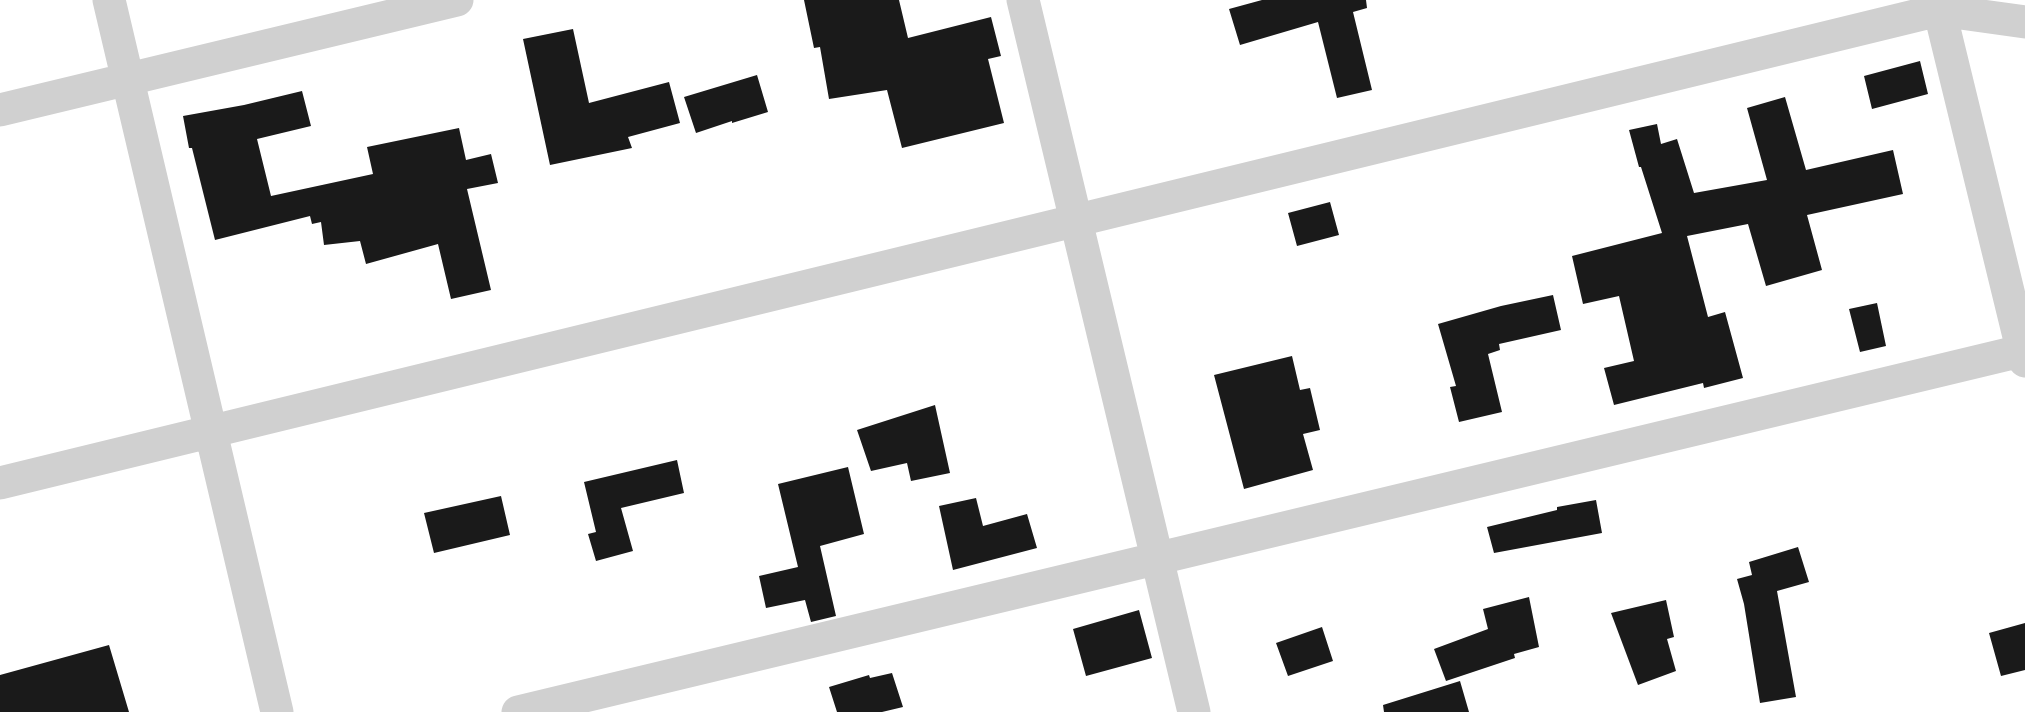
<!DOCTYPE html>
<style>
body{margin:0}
canvas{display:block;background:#fff}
</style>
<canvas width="2025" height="712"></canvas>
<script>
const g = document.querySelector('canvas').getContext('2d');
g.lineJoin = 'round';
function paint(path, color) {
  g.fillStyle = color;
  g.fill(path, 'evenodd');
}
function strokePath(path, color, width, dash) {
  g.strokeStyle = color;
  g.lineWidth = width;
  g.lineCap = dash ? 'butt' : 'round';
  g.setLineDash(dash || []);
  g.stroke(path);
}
const building = new Path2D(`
 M 804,0 L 899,0 L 908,38 L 991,17 L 1001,56 L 988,59 L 1004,123 L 902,148 L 887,90 L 829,99 L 820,47 L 814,48 Z
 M 1262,0 L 1366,0 L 1367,8 L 1353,12 L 1372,90 L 1337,98 L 1318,22 L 1240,45 L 1229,9 Z
 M 573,29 L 589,103 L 669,82 L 680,123 L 628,137 L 632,148 L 550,165 L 523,39 Z
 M 1920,61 L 1928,94 L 1872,109 L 1864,76 Z
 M 757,75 L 768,112 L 732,123 L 732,121 L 696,133 L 684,97 Z
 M 302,91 L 311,126 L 257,139 L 271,196 L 373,174 L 367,147 L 459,128 L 466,160 L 491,154 L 498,183 L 467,189 L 491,290 L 451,299 L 438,244 L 366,264 L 360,241 L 324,245 L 321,222 L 312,224 L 310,216 L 215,240 L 192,148 L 189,148 L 183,116 L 244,105 Z
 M 1785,97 L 1806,170 L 1893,150 L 1903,194 L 1807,215 L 1822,270 L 1766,286 L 1748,224 L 1687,236 L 1708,317 L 1725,312 L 1743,378 L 1704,388 L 1703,383 L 1614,405 L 1604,368 L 1634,361 L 1619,296 L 1583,304 L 1572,256 L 1662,233 L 1641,167 L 1639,167 L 1629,130 L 1657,124 L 1661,144 L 1677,139 L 1694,193 L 1767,180 L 1747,108 Z
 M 1330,202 L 1339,235 L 1297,246 L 1288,213 Z
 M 1553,295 L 1561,330 L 1499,344 L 1500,350 L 1488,354 L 1502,412 L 1459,422 L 1450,387 L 1456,386 L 1438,324 L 1501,306 Z
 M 1877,303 L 1886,346 L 1860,352 L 1849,309 Z
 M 1292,356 L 1300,390 L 1310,388 L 1320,430 L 1303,434 L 1313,470 L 1244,489 L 1214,375 Z
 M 935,405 L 950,473 L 911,481 L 907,463 L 871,471 L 857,430 Z
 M 677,460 L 684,493 L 621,508 L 633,551 L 596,561 L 588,534 L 596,532 L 584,482 Z
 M 848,467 L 864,534 L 820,546 L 836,616 L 811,622 L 805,600 L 766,608 L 759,576 L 798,567 L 778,484 Z
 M 501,496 L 510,535 L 434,553 L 424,513 Z
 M 976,498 L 983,526 L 1027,514 L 1037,548 L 953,570 L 939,506 Z
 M 1596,500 L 1602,533 L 1494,553 L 1487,527 L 1557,510 L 1557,507 Z
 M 1798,547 L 1809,582 L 1777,591 L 1796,697 L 1760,703 L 1744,604 L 1737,579 L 1752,575 L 1749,562 Z
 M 1529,597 L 1539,647 L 1514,654 L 1515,658 L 1446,681 L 1434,649 L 1488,629 L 1483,609 Z
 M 1666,600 L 1674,637 L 1667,639 L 1676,671 L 1638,685 L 1611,613 Z
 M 1139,610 L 1152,658 L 1086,676 L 1073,629 Z
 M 2025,623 L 2025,670 L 2001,676 L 1989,633 Z
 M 1322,627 L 1333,661 L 1288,676 L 1276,643 Z
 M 109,645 L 129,712 L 0,712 L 0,675 Z
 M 892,673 L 903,707 L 882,712 L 837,712 L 829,687 L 869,675 L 870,678 Z
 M 1460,681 L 1469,712 L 1384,712 L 1383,705 Z`);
const minor = new Path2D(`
 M 109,0 L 277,712
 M 1023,0 L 1194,712
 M 1937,0 L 2025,361
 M 0,110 L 457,0
 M 0,483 L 1939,10 L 2025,22
 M 518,712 L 2025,350`);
paint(building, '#1a1a1a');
strokePath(minor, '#d0d0d0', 33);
</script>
